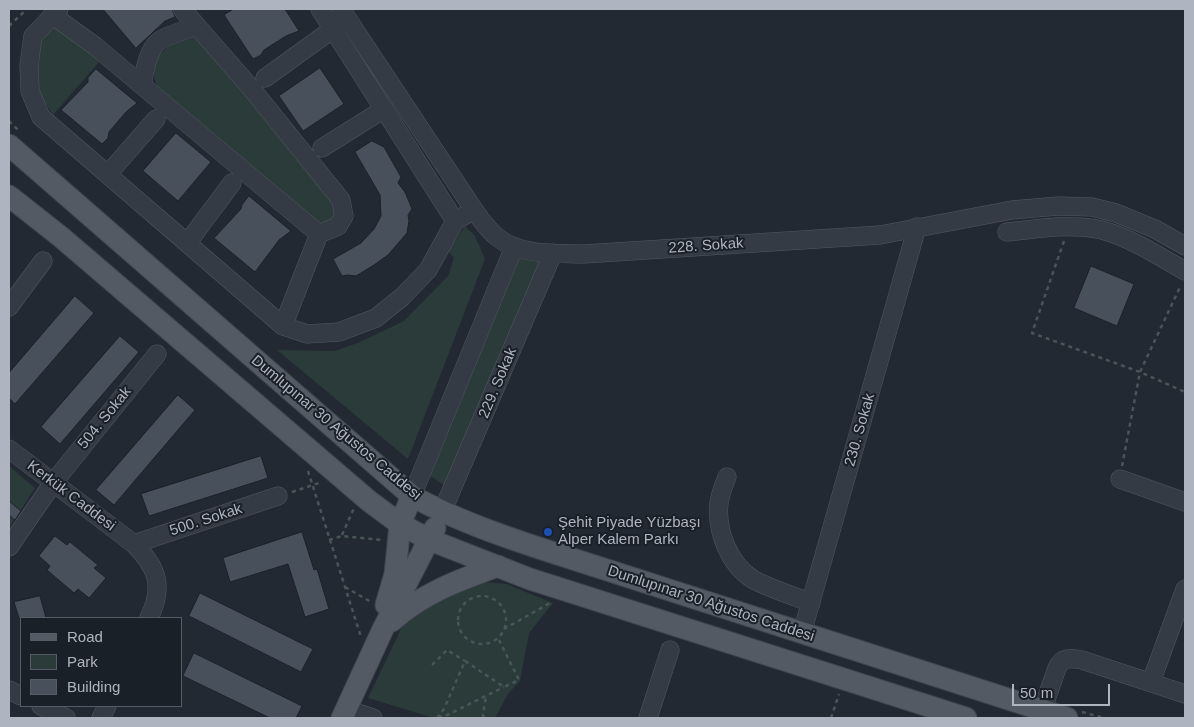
<!DOCTYPE html>
<meta charset="utf-8">
<style>
body{margin:0}
#map{position:relative;width:1194px;height:727px;overflow:hidden;background:#222932;font-family:Helvetica,sans-serif}
canvas{display:block}
.frame{position:absolute;inset:0;border:10px solid #afb5c0;pointer-events:none}
.legend{position:absolute;left:20px;top:617px;width:162px;height:90px;box-sizing:border-box;background:#1a2028;border:1px solid #565c65;margin:0;padding:6px 9px;list-style:none;font-size:15px;color:#afb5c0}
.legend li{display:flex;align-items:center;gap:10px;height:25px}
.legend b{width:25px;border:1px solid #565c65}
.scale{position:absolute;left:1012px;top:684px;width:98px;height:22px;box-sizing:border-box;border:2px solid #afb5c0;border-top:0;padding-left:6px;font-size:15px;line-height:18px;white-space:nowrap;color:#afb5c0;-webkit-text-stroke:4px #1a2028;paint-order:stroke}
</style>
<div id="map">
<canvas width="1194" height="727"></canvas>
<div class="frame"></div>
<ul class="legend">
<li><b style="height:6px;background:#535a63"></b>Road</li>
<li><b style="height:14px;background:#2a3b3a"></b>Park</li>
<li><b style="height:14px;background:#48505c"></b>Building</li>
</ul>
<div class="scale">50 m</div>
</div>
<script>
const g = document.querySelector('canvas').getContext('2d');
g.lineJoin = 'round';
function paint(path, color) {
  g.fillStyle = color;
  g.fill(path, 'evenodd');
}
function strokePath(path, color, width, dash) {
  g.strokeStyle = color;
  g.lineWidth = width;
  g.lineCap = dash ? 'butt' : 'round';
  g.setLineDash(dash || []);
  g.stroke(path);
}
function write(font, color, halo, rows, align = 'center') {
  g.font = font + ' Helvetica,sans-serif';
  g.lineWidth = 4;
  g.setLineDash([]);
  g.textBaseline = 'middle';
  g.strokeStyle = halo;
  g.fillStyle = color;
  for (const [text, x, y, turn = 0] of rows) {
    g.save();
    g.translate(x, y);
    g.rotate((+turn || 0) * Math.PI / 180);
    g.textAlign = isNaN(turn) ? turn : align;
    if (halo) g.strokeText(text, 0, 0);
    g.fillText(text, 0, 0);
    g.restore();
  }
}
const green = new Path2D(`
 M 54,20 L 100,61 L 53,115 L 42,98 L 36,81 L 34,56 L 43,34 Z
 M 193,34 L 338,203 L 332,222 L 318,224 L 159,91 L 154,78 L 155,59 L 171,44 Z
 M 465,226 L 475,236 L 485,259 L 408,459 L 277,350 L 335,351 L 360,342 L 404,321 L 448,276 L 454,258 L 448,251 Z
 M 516,249 L 543,260 L 444,485 L 429,475 Z
 M 9,466 L 35,488 L 9,528 Z
 M 484,582 L 506,584 L 553,603 L 529,633 L 520,681 L 508,694 L 495,718 L 434,718 L 368,698 L 402,627 L 423,609 L 451,593 Z`);
const building = new Path2D(`
 M 103,9 L 172,9 L 175,17 L 165,21 L 136,48 Z
 M 234,9 L 285,9 L 299,31 L 286,36 L 264,50 L 261,55 L 253,59 L 224,15 Z
 M 320,68 L 344,104 L 303,131 L 279,96 Z
 M 96,69 L 137,103 L 126,112 L 109,132 L 108,138 L 102,144 L 61,110 L 88,82 L 88,78 Z
 M 176,133 L 211,162 L 178,201 L 143,171 Z
 M 372,141 L 384,147 L 401,177 L 398,183 L 405,192 L 412,209 L 408,215 L 409,221 L 407,233 L 388,255 L 374,265 L 356,276 L 348,275 L 342,276 L 333,259 L 361,243 L 374,229 L 381,216 L 380,195 L 355,152 Z
 M 249,196 L 291,231 L 279,240 L 255,272 L 214,238 L 241,209 L 242,205 Z
 M 1091,266 L 1134,284 L 1117,326 L 1074,308 Z
 M 75,296 L 94,313 L 15,404 L 9,398 L 9,373 Z
 M 120,336 L 139,352 L 60,444 L 41,427 Z
 M 178,395 L 195,410 L 114,505 L 96,490 Z
 M 261,456 L 268,478 L 149,516 L 141,494 Z
 M 9,501 L 21,511 L 15,520 L 9,515 Z
 M 302,532 L 314,570 L 317,569 L 329,609 L 305,617 L 288,564 L 230,582 L 223,558 Z
 M 55,536 L 67,545 L 70,542 L 98,565 L 94,568 L 106,578 L 89,598 L 78,589 L 74,593 L 47,570 L 50,566 L 39,556 Z
 M 200,593 L 313,649 L 301,672 L 189,616 Z
 M 40,596 L 46,618 L 19,618 L 14,602 Z
 M 194,653 L 302,706 L 296,718 L 270,718 L 183,676 Z`);
const path = new Path2D(`
 M 9,26 L 27,9
 M 9,121 L 18,130
 M 1064,241 L 1032,333 L 1140,372 L 1185,392
 M 1122,466 L 1140,372 L 1181,285
 M 308,471 L 361,637
 M 292,492 L 322,482
 M 342,535 L 354,508
 M 329,540 L 342,536 L 382,540
 M 345,587 L 371,602
 M458 620a24 24 0 1 1 48 0a24 24 0 1 1-48 0Z
 M 504,629 L 550,603
 M 432,665 L 447,650 L 465,661
 M 1082,712 L 1104,718
 M 438,717 L 445,716 L 504,687
 M 437,718 L 444,709 L 465,661 L 504,687 L 519,680 L 498,638
 M 484,718 L 483,715 L 486,696
 M 831,718 L 839,694`);
const minor = new Path2D(`
 M 59,9 L 33,36 L 29,65 L 30,91 L 41,117 L 283,326 L 307,334 L 339,332 L 376,318 L 402,297 L 428,270 L 455,221 L 474,210
 M 182,9 L 251,88 L 341,200 L 344,216 L 338,226 L 319,234
 M 320,9 L 455,221
 M 341,9 L 474,210 C 481,220 488,230 497,237 C 520,256 556,253 584,254 L 880,235 L 1012,210 L 1058,206 L 1092,207 L 1116,213 L 1155,229 L 1185,246
 M 52,15 L 95,46 L 319,234 L 283,326
 M 265,78 L 333,29
 M 142,85 C 145,71 147,51 159,41 C 165,36 188,29 196,26
 M 322,148 L 384,109
 M 108,174 L 156,119
 M 1007,232 C 1038,229 1071,223 1102,230 C 1131,238 1159,256 1185,271
 M 188,242 L 232,183
 M 9,307 L 43,261
 M 9,449 L 134,544 C 158,568 164,587 149,618
 M 727,477 C 724,485 720,494 719,503 C 716,531 729,565 754,580 C 771,589 792,595 811,603
 M 1120,479 L 1185,502
 M 412,496 L 514,247
 M 442,512 L 553,253
 M 134,544 L 278,496
 M 9,547 L 53,483 L 157,354
 M 802,633 L 917,227
 M 1151,682 L 1185,589
 M 9,690 L 21,696
 M 41,706 L 66,718
 M 346,709 L 373,718
 M 1042,711 L 1057,668 C 1062,657 1070,658 1082,660 L 1185,694
 M 101,718 L 107,706
 M 648,718 L 670,650`);
const major = new Path2D(`
 M 9,145 L 412,496 C 454,519 499,535 545,550 L 1067,718
 M 9,196 L 61,237 L 369,501 L 400,524 L 430,540 L 530,579 L 966,718
 M 386,605 L 395,574 L 400,524 L 412,496
 M 392,621 C 423,593 459,580 498,566
 M 342,718 L 383,629 L 435,528`);
const markers = [
 [548,532,5,"#1a4fb4"]
];
const streetNames = [
 ["228. Sokak",706,246,-4],
 ["229. Sokak",498,383,-67],
 ["504. Sokak",105,418,-51],
 ["Dumlupınar 30 Ağustos Caddesi",336,428,40],
 ["230. Sokak",860,430,-74],
 ["Kerkük Caddesi",71,496,37],
 ["500. Sokak",206,520,-18],
 ["Dumlupınar 30 Ağustos Caddesi",711,604,18]
];
const poiNames = [
 ["Şehit Piyade Yüzbaşı",558,523],
 ["Alper Kalem Parkı",558,540]
];
paint(green, '#2a3b3a');
paint(building, '#48505c');
strokePath(building, '#1c222a', 1);
strokePath(minor, '#525861', 19);
strokePath(major, '#3e444d', 23);
strokePath(path, '#485658', 2.5, [4, 4]);
strokePath(minor, '#353b44', 18);
strokePath(major, '#535a63', 21);
for (const [x, y, r, color] of markers) {
  const dot = new Path2D();
  dot.arc(x, y, r, 0, 2 * Math.PI);
  g.fillStyle = color;
  g.fill(dot);
  strokePath(dot, '#1a2028', 2);
}
write('15px', '#afb5c0', '#1a2028', streetNames);
write('15px', '#afb5c0', '#1a2028', poiNames, 'left');
</script>
